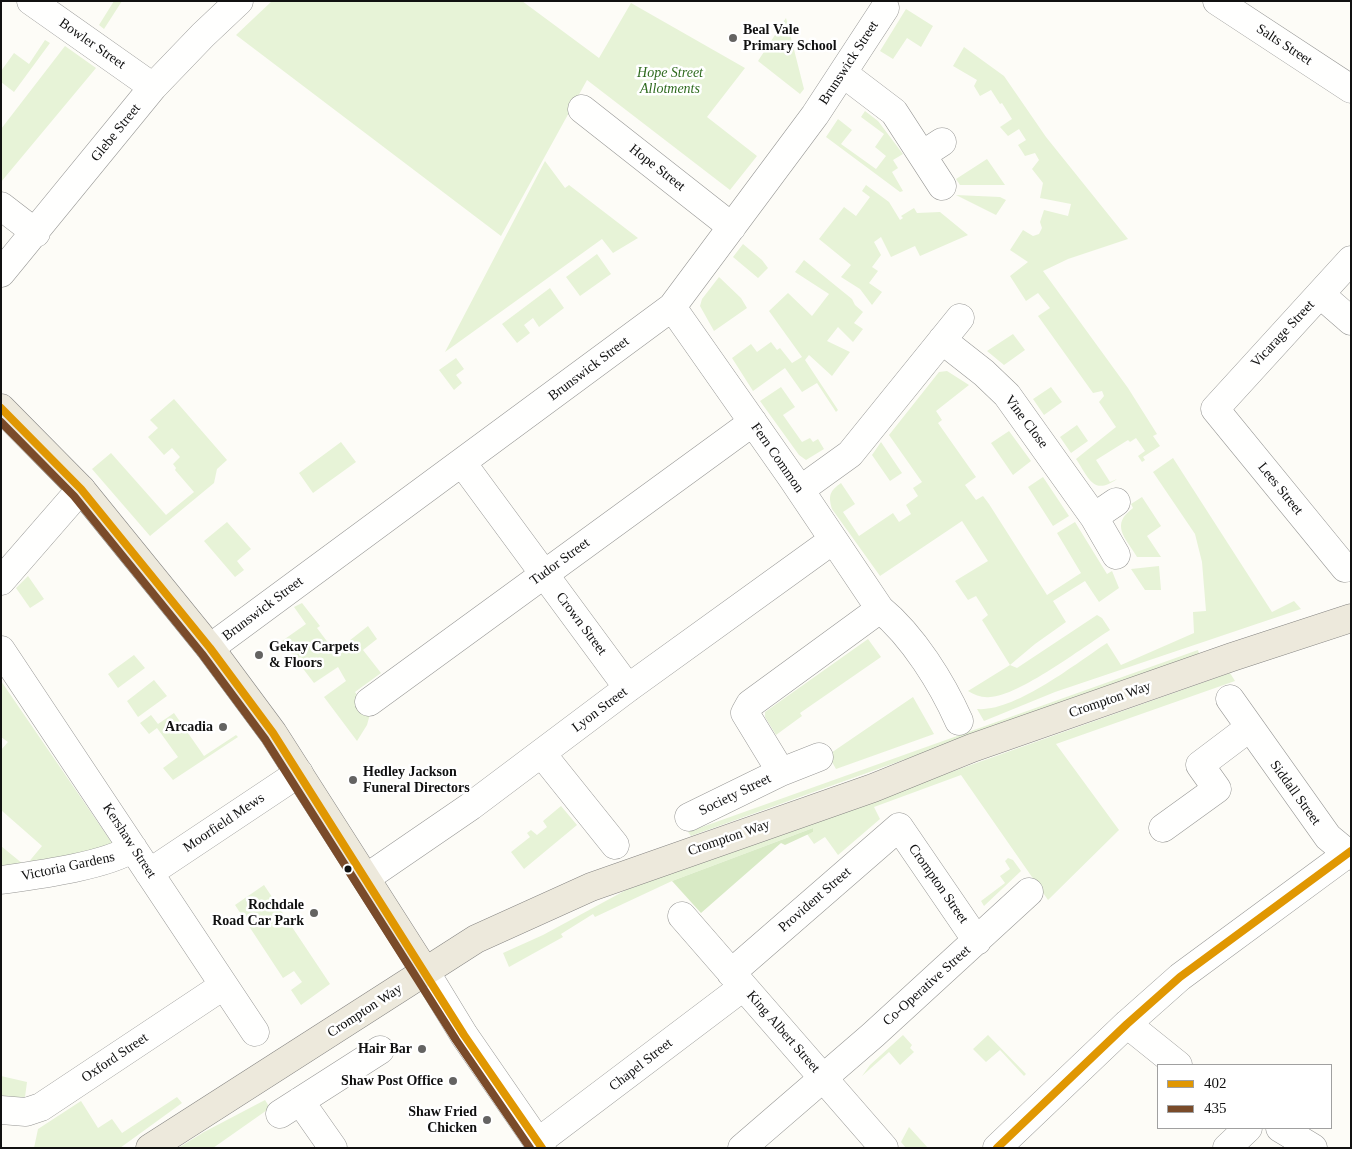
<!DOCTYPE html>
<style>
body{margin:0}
#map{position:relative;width:1352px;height:1149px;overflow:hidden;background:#fdfcf7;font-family:"Times New Roman",serif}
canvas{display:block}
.frame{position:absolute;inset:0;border:2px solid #111;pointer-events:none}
.legend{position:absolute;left:1157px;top:1064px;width:175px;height:65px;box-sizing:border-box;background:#fff;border:1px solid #a0a0a0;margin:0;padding:6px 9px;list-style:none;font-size:15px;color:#111}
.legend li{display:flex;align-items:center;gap:10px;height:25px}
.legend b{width:25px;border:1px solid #a0a0a0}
</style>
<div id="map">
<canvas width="1352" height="1149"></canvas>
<div class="frame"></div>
<ul class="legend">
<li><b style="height:6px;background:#e09702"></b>402</li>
<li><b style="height:6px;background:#7a4b2a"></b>435</li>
</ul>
</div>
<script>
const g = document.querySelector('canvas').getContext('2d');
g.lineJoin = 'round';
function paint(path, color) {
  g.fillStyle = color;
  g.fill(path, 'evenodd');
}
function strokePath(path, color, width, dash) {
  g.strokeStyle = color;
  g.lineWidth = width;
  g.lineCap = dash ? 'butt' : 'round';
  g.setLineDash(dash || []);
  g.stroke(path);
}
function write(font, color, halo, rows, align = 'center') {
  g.font = font + ' "Times New Roman",serif';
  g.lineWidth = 5;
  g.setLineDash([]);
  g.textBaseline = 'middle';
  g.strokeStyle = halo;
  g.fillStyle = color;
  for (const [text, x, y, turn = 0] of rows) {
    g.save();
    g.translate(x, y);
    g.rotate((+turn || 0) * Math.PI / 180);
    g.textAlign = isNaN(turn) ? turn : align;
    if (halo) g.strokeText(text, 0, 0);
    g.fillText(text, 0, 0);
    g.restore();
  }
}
const green = new Path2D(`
 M 114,1 L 122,1 L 104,29 L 99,25 Z
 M 272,1 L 522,1 L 599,58 L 631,3 L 745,68 L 707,117 L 757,156 L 730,190 L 587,80 L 501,236 L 236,35 Z
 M 906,9 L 933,26 L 921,47 L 907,38 L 893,59 L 880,51 Z
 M 786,18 L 804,89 L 800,94 L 758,61 Z
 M 45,40 L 50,43 L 14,92 L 1,82 L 1,71 L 14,53 L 29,64 Z
 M 65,46 L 96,68 L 1,182 L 1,129 Z
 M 964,47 L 1004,76 L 1046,137 L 1128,239 L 1068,259 L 1043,271 L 1128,388 L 1157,434 L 1153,436 L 1160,446 L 1143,457 L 1145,460 L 1142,462 L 1138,456 L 1145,451 L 1136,438 L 1130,442 L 1128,440 L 1096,460 L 1110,482 L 1117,479 C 1093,496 1089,478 1076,459 L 1116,427 L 1099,402 L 1104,396 L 1102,391 L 1093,393 L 1038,316 L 1050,308 L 1038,293 L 1026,301 L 1010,276 L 1028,262 L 1010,250 L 1023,230 L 1033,236 L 1039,234 L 1042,228 L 1040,222 L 1044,210 L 1068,216 L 1071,204 L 1040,198 L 1043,183 L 1032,169 L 1039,160 L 1035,153 L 1025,156 L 1018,145 L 1026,140 L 1019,129 L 1008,136 L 1000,127 L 1012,119 L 1002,103 L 1000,104 L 991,90 L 980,96 L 974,86 L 977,80 L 953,66 Z
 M 865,111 L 878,121 L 903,154 L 893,160 L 898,168 L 892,172 L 903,191 L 900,192 L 826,137 L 838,119 L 852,130 L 841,144 L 876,169 L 886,156 L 875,147 L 884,134 L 861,117 Z
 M 987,159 L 1005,185 L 960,185 L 956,179 Z
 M 545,161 L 565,188 L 569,185 L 638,238 L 613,253 L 602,239 L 445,352 Z
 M 866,185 L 889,202 L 900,220 L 903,218 L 901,216 L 914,208 L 917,213 L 940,212 L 968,235 L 920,256 L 915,246 L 891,257 L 881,237 L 874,242 L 881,255 L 872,267 L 878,271 L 869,283 L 882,292 L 872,305 L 860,289 L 841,277 L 851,265 L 819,239 L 844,207 L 856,216 L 870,197 L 862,191 Z
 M 956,195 L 1000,197 L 1006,200 L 996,215 Z
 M 743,244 L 762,260 L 768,268 L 758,278 L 733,257 Z
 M 597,254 L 611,274 L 580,296 L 566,277 Z
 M 804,260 L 852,299 L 855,305 L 863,312 L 854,323 L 863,329 L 853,342 L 838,327 L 827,341 L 850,352 L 832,376 L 809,355 L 805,360 L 838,410 L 836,412 L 817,383 L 802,392 L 785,368 L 753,391 L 732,358 L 751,344 L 757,352 L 771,342 L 777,350 L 780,348 L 792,363 L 802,357 L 769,311 L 788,293 L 812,316 L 829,294 L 795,272 Z
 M 719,277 L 741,298 L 747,308 L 714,331 L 700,306 L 702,299 Z
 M 550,288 L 564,308 L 539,327 L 533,318 L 524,325 L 530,333 L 517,343 L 502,324 Z
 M 1013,334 L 1025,350 L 1004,365 L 987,351 Z
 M 456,358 L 464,369 L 456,375 L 462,383 L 454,390 L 439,370 Z
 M 947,371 L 969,385 L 936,411 L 942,420 L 938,423 L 976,477 L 965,485 L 976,500 L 983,496 L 989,504 L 1047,595 L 1081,573 L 1057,533 L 1075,522 L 1107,574 L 1112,571 L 1119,588 L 1099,602 L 1085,581 L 1053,601 L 1066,622 L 1035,644 L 1010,665 L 1017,668 L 1097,615 L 1102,618 L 1110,630 C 1083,647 1019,696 990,697 C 982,698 975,695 968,691 L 1010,665 L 982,620 L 988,615 L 976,596 L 968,600 L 955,581 L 988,561 L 962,521 L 880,576 L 832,509 C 828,495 830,491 841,483 L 855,504 L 843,512 L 859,536 L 893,513 L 899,522 L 911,514 L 906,505 L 918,496 L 913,488 L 922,482 L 889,435 L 939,372 Z
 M 781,387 L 795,407 L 783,415 L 802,442 L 810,438 L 813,442 L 818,439 L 824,449 L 806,460 L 799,455 L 760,401 Z
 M 1051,387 L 1062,402 L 1044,415 L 1033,399 Z
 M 174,399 L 227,460 L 217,469 L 214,483 L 150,536 L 92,469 L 111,453 L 166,515 L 194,492 L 175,470 L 176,468 L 173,464 L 180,457 L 172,448 L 164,455 L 148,437 L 158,428 L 150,420 Z
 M 1077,425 L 1088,441 L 1071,453 L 1060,437 Z
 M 1009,431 L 1031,461 L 1013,475 L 991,443 Z
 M 341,442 L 356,462 L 313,493 L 299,473 Z
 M 881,442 L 902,473 L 890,481 L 872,455 Z
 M 1173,458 L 1272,612 L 1294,601 L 1301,609 L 1055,692 L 984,721 L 977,709 C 1015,712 1075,664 1107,643 L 1121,665 L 1194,633 L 1193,612 L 1206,611 L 1202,562 L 1195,534 L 1153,472 Z
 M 1043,477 L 1069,516 L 1053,526 L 1028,487 Z
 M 1142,497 L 1161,526 L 1147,536 L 1161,557 L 1137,557 C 1125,537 1110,525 1133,508 L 1131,504 Z
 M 227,522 L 251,549 L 237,561 L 244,570 L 235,577 L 204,541 Z
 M 1159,566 L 1161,590 L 1145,590 L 1131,569 Z
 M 28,576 L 44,599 L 30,608 L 16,588 Z
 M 302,603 L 320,626 L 317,628 L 335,652 L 368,626 L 377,639 L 363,650 L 381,673 L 355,692 L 370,714 L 367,725 L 357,741 L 324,697 L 346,681 L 338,667 L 314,683 L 282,641 L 306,624 L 294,607 Z
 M 868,639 L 881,657 L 800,713 L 802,716 L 776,735 L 765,717 L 765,712 Z
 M 1198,650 L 1199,654 L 691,836 L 688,832 Z
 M 134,655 L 145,668 L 118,688 L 108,674 Z
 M 1230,673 L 1235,681 L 1056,744 L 1119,830 L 1048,900 L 961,775 L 874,807 L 880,819 L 838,855 L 825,837 L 814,844 L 807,834 L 813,832 L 813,828 L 672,881 L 595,917 L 593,914 L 561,934 L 563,937 L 509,967 L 503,953 L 543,935 L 626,890 L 748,844 Z
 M 154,680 L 167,696 L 138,717 L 127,701 Z
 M 1,681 L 112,843 L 107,850 L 27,864 L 42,846 L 1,810 L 1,750 L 8,742 L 1,737 Z
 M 913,697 L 934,734 L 836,769 L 828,755 Z
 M 174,713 L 204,756 L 236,735 L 238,737 L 173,780 L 163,768 L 178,757 L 157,728 L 149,734 L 140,723 L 151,715 L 158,724 Z
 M 561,806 L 577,825 L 524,869 L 511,852 L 530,837 L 527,833 L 531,830 L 537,835 L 547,827 L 543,821 Z
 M 1,846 L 23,864 L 1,868 Z
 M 1008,858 L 1013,860 L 1021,871 L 984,906 L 981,901 L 1005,883 L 1000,876 L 1010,869 L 1005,861 Z
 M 264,885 L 330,984 L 301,1005 L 291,990 L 302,982 L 294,971 L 283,978 L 235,905 Z
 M 903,1035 L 912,1045 L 910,1048 L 914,1052 L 900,1065 L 889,1052 L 862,1076 L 870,1065 Z
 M 988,1035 L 1026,1074 L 1024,1076 L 1000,1050 L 986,1062 L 973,1049 Z
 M 1,1076 L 27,1082 L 25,1097 L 20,1099 L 1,1095 Z
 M 177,1097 L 182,1103 L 120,1148 L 34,1148 L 38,1129 L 81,1101 L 98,1128 L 112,1119 L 122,1133 Z
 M 265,1100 L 270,1108 L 213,1148 L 178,1148 L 204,1132 Z
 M 909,1127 L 928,1148 L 906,1148 L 901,1142 Z`);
const forest = new Path2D(`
 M 813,828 L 813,832 L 785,845 L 781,843 L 701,913 L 672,881 Z`);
const minor = new Path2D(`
 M 31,1 L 153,87
 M 1217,1 L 1351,89
 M 844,74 L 894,112 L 942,186
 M 582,109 L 732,227
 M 922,155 L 942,142
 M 1,206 L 36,233
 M 1,273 L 153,87 L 203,35 L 239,1
 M 1320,294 L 1351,321
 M 672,307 L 792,478 L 880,609 L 750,704 L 745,713 L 781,772
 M 942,340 L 984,373 L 1007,395 L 1094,517 L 1116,555
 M 463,464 L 628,688
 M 800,490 L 850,454 L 960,318
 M 1094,517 L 1116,502
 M 1345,568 L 1215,409 L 1351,260
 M 1,581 L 81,489
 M 880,609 C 913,636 942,683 959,721
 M 210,648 L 672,307 L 815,115 L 885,8
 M 1,650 L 255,1032
 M 1230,699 L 1328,837 L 1351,856
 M 369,702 L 753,422
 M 542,754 L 615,845
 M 689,817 L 781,772 L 819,757
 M 1163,828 L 1217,789 L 1200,765 L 1249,728
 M 149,873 L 299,773
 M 366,878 L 471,806 L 628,688 L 833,540
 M 1,880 C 36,875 106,866 133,848
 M 682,916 L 884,1148
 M 425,971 L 464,1035 L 542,1148
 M 731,973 L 899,827 L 977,941
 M 1127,1024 L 1178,1065
 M 300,1101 L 333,1148
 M 1,1110 L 26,1112 L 41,1107 L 223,986
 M 280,1114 L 380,1050
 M 1280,1128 L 1313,1148
 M 538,1142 L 743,987
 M 742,1148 L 873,1035 L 1029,892
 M 997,1148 L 1127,1024 L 1180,977 L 1351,851
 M 1227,1148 L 1248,1128`);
const major = new Path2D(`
 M 1,408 L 81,489 L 210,648 L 273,733 L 425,971
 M 150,1148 L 476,939 L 591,887 L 873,788 L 972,748 L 1232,657 L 1351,618`);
const bus1 = new Path2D(`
 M 1,408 L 81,489 L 210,648 L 273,733 L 464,1035 L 542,1148
 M 997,1148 L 1127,1024 L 1180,977 L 1351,851`);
const bus2 = new Path2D(`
 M 1,422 L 74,496 L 202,654 L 265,739 L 456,1040 L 530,1148`);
const markers = [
 [733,38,5,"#646362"],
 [259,655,5,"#646362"],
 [223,727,5,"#646362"],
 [353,780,5,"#646362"],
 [348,869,4.5,"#111"],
 [314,913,5,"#646362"],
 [422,1049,5,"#646362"],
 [453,1081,5,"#646362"],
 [487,1120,5,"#646362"]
];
const poiNames = [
 ["Beal Vale",743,30,"left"],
 ["Primary School",743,46,"left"],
 ["Gekay Carpets",269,647,"left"],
 ["& Floors",269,663,"left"],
 ["Arcadia",213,727],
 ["Hedley Jackson",363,772,"left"],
 ["Funeral Directors",363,788,"left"],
 ["Rochdale",304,905],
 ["Road Car Park",304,921],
 ["Hair Bar",412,1049],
 ["Shaw Post Office",443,1081],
 ["Shaw Fried",477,1112],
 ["Chicken",477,1128]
];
const streetNames = [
 ["Bowler Street",92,44,35],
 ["Salts Street",1284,45,33],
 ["Brunswick Street",849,63,-57],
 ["Glebe Street",116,133,-51],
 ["Hope Street",657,168,38],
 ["Vicarage Street",1283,334,-47],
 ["Brunswick Street",589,369,-37],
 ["Vine Close",1026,422,53],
 ["Fern Common",777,458,55],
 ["Lees Street",1280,489,51],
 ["Tudor Street",560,562,-36],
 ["Brunswick Street",263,609,-37],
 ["Crown Street",581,624,53],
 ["Crompton Way",1110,700,-19],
 ["Lyon Street",600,710,-37],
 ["Siddall Street",1295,793,54],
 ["Society Street",735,795,-26],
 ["Moorfield Mews",224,823,-34],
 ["Crompton Way",729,838,-19],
 ["Kershaw Street",129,841,57],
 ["Victoria Gardens",68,867,-12],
 ["Crompton Street",938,884,55],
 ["Provident Street",815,900,-41],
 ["Co-Operative Street",927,986,-42],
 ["Crompton Way",365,1011,-33],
 ["King Albert Street",783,1032,49],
 ["Oxford Street",115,1058,-34],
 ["Chapel Street",641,1065,-38]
];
const parkNames = [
 ["Hope Street",670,73],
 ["Allotments",670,89]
];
paint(green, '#e7f3d7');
paint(forest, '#d8eac5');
strokePath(minor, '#979795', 29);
strokePath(major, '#858482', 29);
strokePath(minor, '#fffffe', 28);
strokePath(major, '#ede9dc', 28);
strokePath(bus1, '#e09702', 8);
strokePath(bus2, '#7a4b2a', 8);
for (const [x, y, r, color] of markers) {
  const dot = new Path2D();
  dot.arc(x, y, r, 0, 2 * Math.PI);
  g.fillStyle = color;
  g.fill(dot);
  strokePath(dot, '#fff', 2);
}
write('bold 14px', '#111', '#fff', poiNames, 'right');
write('14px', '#111', '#fff', streetNames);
write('italic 14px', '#2f6b1f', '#fff', parkNames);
</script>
